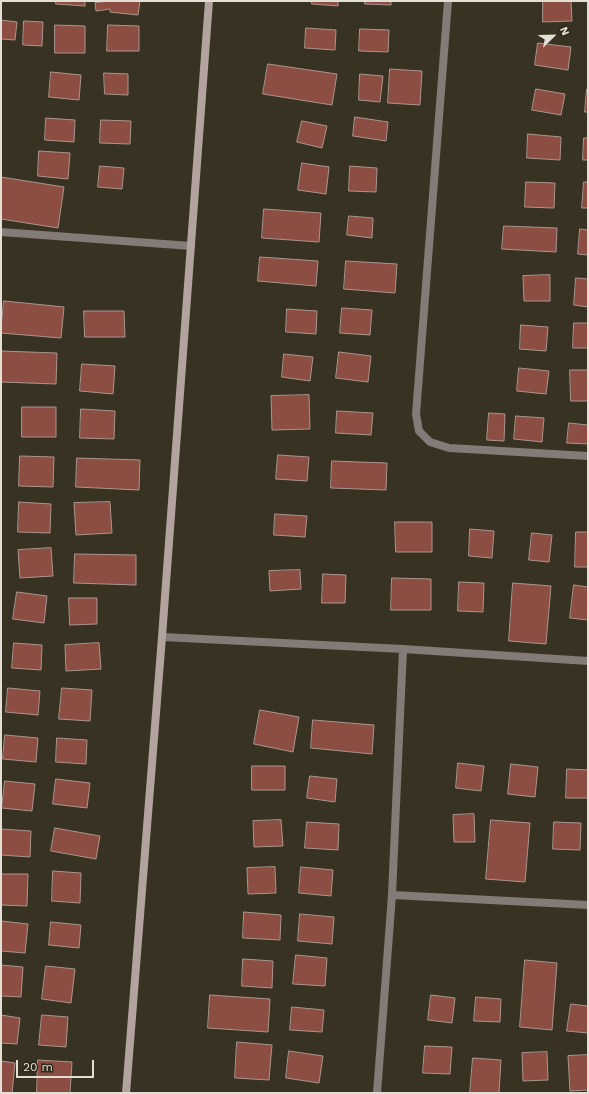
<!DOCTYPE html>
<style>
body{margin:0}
#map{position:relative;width:589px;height:1094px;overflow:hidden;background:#383222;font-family:"Work Sans",sans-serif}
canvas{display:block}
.frame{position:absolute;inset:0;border:2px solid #e3dfd5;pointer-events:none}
.north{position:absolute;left:533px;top:16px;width:40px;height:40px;-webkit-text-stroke:3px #2e2819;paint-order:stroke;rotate:67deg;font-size:11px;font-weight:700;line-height:16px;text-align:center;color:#e3dfd5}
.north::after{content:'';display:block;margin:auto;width:14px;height:18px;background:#e3dfd5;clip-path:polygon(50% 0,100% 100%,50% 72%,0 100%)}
.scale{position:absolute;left:16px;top:1060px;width:78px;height:18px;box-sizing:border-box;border:2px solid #e3dfd5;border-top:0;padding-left:5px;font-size:12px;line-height:14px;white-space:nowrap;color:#e3dfd5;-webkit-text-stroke:3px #2e2819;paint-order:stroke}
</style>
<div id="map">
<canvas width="589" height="1094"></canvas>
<div class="frame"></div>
<div class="north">N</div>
<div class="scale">20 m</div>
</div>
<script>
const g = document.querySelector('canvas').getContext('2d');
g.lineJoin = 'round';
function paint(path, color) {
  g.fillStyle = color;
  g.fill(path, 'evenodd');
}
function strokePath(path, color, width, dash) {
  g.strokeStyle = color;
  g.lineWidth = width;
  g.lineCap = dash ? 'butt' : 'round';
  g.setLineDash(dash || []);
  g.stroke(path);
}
const building = new Path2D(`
 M 56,1 L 85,1 L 85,6 L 56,4 Z
 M 111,1 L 140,1 L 138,15 L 110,12 L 110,9 L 96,11 L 95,3 Z
 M 312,1 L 338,1 L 338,6 L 312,4 Z
 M 365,1 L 391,1 L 391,5 L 365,4 Z
 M 543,1 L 571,1 L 572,21 L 543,22 Z
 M 1,20 L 17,22 L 15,40 L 1,39 Z
 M 24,21 L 43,22 L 42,46 L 23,45 Z
 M 55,25 L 85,26 L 85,53 L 55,53 Z
 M 108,25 L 139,26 L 139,51 L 107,51 Z
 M 306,28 L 336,30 L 335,50 L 305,48 Z
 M 360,29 L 389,30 L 388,52 L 359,51 Z
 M 538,43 L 571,47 L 568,70 L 535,65 Z
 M 268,64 L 337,74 L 332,105 L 263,94 Z
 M 390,69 L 422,71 L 420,105 L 388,103 Z
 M 51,72 L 81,75 L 79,100 L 49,97 Z
 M 104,73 L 128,74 L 128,95 L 105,94 Z
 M 360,74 L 383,76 L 380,102 L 359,100 Z
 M 536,89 L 565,94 L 561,115 L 532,110 Z
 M 587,89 L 588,89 L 588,112 L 585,112 Z
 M 355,117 L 388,122 L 386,141 L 353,136 Z
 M 46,118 L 75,120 L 74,142 L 45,140 Z
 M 101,120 L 131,121 L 130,144 L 100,143 Z
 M 302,121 L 327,126 L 322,148 L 297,142 Z
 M 528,134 L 561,137 L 560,160 L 527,158 Z
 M 584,138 L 588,138 L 588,160 L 583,160 Z
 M 39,151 L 70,153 L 68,179 L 38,176 Z
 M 302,163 L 329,167 L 326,194 L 298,190 Z
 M 100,166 L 124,168 L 122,189 L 98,187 Z
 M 350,166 L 377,168 L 376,192 L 349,191 Z
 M 1,177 L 64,187 L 58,228 L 1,219 Z
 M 526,182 L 555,183 L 554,208 L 525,207 Z
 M 584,182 L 588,182 L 588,208 L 582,208 Z
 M 264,209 L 321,213 L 319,242 L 262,238 Z
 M 349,216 L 373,218 L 372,238 L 347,235 Z
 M 504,226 L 557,228 L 556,252 L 502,249 Z
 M 580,229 L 588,230 L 588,255 L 578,254 Z
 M 260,257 L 318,261 L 316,286 L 258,281 Z
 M 346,261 L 397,264 L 395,293 L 344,289 Z
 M 550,275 L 550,301 L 524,301 L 523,276 Z
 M 576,278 L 588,279 L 588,307 L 574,305 Z
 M 4,301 L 64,307 L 61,338 L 1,333 Z
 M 342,308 L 372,310 L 370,335 L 340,333 Z
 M 287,309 L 317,311 L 316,334 L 286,332 Z
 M 84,311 L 124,311 L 125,337 L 85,337 Z
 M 574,323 L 588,323 L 588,348 L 573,348 Z
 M 521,325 L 548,327 L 546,351 L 520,349 Z
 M 1,351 L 57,353 L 56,384 L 1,382 Z
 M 339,352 L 371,356 L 368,382 L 336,378 Z
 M 284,354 L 313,357 L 310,381 L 282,377 Z
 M 82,364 L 115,366 L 113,394 L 80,391 Z
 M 519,368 L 549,371 L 546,394 L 517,391 Z
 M 570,370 L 588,370 L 588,401 L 571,401 Z
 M 309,395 L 310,429 L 272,430 L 271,396 Z
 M 22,407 L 56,407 L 56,437 L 22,437 Z
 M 81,409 L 115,411 L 114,439 L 80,438 Z
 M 337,411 L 373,413 L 371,435 L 336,433 Z
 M 489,413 L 505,414 L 504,441 L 487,440 Z
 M 516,416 L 544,418 L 542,442 L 514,439 Z
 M 569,423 L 588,425 L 588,444 L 567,443 Z
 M 278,455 L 309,457 L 307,481 L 276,479 Z
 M 20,456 L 54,457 L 53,487 L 19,486 Z
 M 77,458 L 140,460 L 139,490 L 76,487 Z
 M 332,461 L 387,463 L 386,490 L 331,488 Z
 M 19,502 L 51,504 L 50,533 L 18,532 Z
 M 110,502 L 112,533 L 76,535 L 74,503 Z
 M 275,514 L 307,516 L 305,537 L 274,535 Z
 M 395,522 L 432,522 L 432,552 L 396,552 Z
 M 470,529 L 494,531 L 492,558 L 469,556 Z
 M 576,532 L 588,532 L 588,567 L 575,567 Z
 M 532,533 L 552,535 L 549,562 L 529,560 Z
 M 51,548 L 53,576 L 20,578 L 18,550 Z
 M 75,554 L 136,555 L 136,585 L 74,583 Z
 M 300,570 L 301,589 L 270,591 L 269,571 Z
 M 323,574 L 346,575 L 345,603 L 322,603 Z
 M 392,578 L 431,579 L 431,610 L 391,610 Z
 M 459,582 L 484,583 L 483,612 L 458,611 Z
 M 513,583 L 551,586 L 546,644 L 509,641 Z
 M 574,585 L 588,587 L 588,620 L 570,618 Z
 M 17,592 L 47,596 L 44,623 L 13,619 Z
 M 69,598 L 97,598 L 97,624 L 70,625 Z
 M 14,643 L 42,645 L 41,670 L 12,668 Z
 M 99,643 L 101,669 L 66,671 L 65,645 Z
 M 8,688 L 40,691 L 38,715 L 6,712 Z
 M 62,688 L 92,690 L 90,721 L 59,719 Z
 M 260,710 L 299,717 L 293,752 L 254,744 Z
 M 313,720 L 374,725 L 372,754 L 311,748 Z
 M 5,735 L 38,738 L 36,762 L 3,759 Z
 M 57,738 L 87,740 L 86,764 L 56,762 Z
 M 458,763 L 484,766 L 481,791 L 456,788 Z
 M 511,764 L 538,767 L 535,797 L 508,794 Z
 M 252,766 L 285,766 L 285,790 L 252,790 Z
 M 567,769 L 588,770 L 588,798 L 566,798 Z
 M 310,776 L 337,779 L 335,802 L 307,798 Z
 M 56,779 L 90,783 L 87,808 L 53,804 Z
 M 5,781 L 35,784 L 32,811 L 2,808 Z
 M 474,814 L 475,842 L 454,842 L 453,815 Z
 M 281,820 L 283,846 L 254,847 L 253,821 Z
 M 491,820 L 530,823 L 525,882 L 486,879 Z
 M 307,822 L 339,824 L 338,850 L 305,848 Z
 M 554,822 L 581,823 L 580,850 L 553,849 Z
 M 55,828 L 100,836 L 96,859 L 51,851 Z
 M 1,829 L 31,831 L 30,857 L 1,855 Z
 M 275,867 L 276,893 L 248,894 L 247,868 Z
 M 301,867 L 333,870 L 331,896 L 299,893 Z
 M 53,871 L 81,873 L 80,903 L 52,901 Z
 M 1,874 L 28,874 L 27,906 L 1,905 Z
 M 244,912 L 281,915 L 280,940 L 243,938 Z
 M 300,914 L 334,917 L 332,944 L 298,941 Z
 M 1,921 L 28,924 L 25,953 L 1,951 Z
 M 51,922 L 81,925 L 79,948 L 49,945 Z
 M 296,955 L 327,958 L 325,986 L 293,984 Z
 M 243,959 L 273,961 L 272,988 L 242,986 Z
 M 525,960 L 557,963 L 552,1030 L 520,1027 Z
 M 1,965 L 23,967 L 21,997 L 1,996 Z
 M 46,966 L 75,969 L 71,1003 L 42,999 Z
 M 210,995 L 270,999 L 268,1032 L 208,1028 Z
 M 431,995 L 455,998 L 452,1023 L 428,1020 Z
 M 476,997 L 501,999 L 500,1022 L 474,1021 Z
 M 571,1004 L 588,1006 L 588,1033 L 567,1031 Z
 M 292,1007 L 324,1010 L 322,1032 L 290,1030 Z
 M 1,1015 L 20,1018 L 17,1044 L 1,1043 Z
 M 42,1015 L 68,1017 L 66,1047 L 39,1045 Z
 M 237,1042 L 272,1045 L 269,1080 L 235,1078 Z
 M 425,1046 L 452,1047 L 450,1074 L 423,1073 Z
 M 289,1051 L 323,1056 L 319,1083 L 286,1078 Z
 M 547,1052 L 548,1080 L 523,1081 L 522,1053 Z
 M 588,1055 L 588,1090 L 570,1091 L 568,1056 Z
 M 473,1058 L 501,1060 L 499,1093 L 470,1093 Z
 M 38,1060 L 72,1062 L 70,1093 L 37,1093 Z
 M 1,1061 L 15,1063 L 12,1093 L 1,1093 Z`);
const street = new Path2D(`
 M 448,1 L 416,414 L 419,431 L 430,442 L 449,448 L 588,456
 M 1,232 L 191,246
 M 162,637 L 403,649 L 588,661
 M 392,895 L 588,905
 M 377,1093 L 392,895 L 403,649`);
const secondary = new Path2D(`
 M 126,1093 L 162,637 L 209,1`);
paint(building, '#8c4e42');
strokePath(building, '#ab9590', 1);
strokePath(street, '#847a77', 8);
strokePath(secondary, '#b2a39e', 8);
</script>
